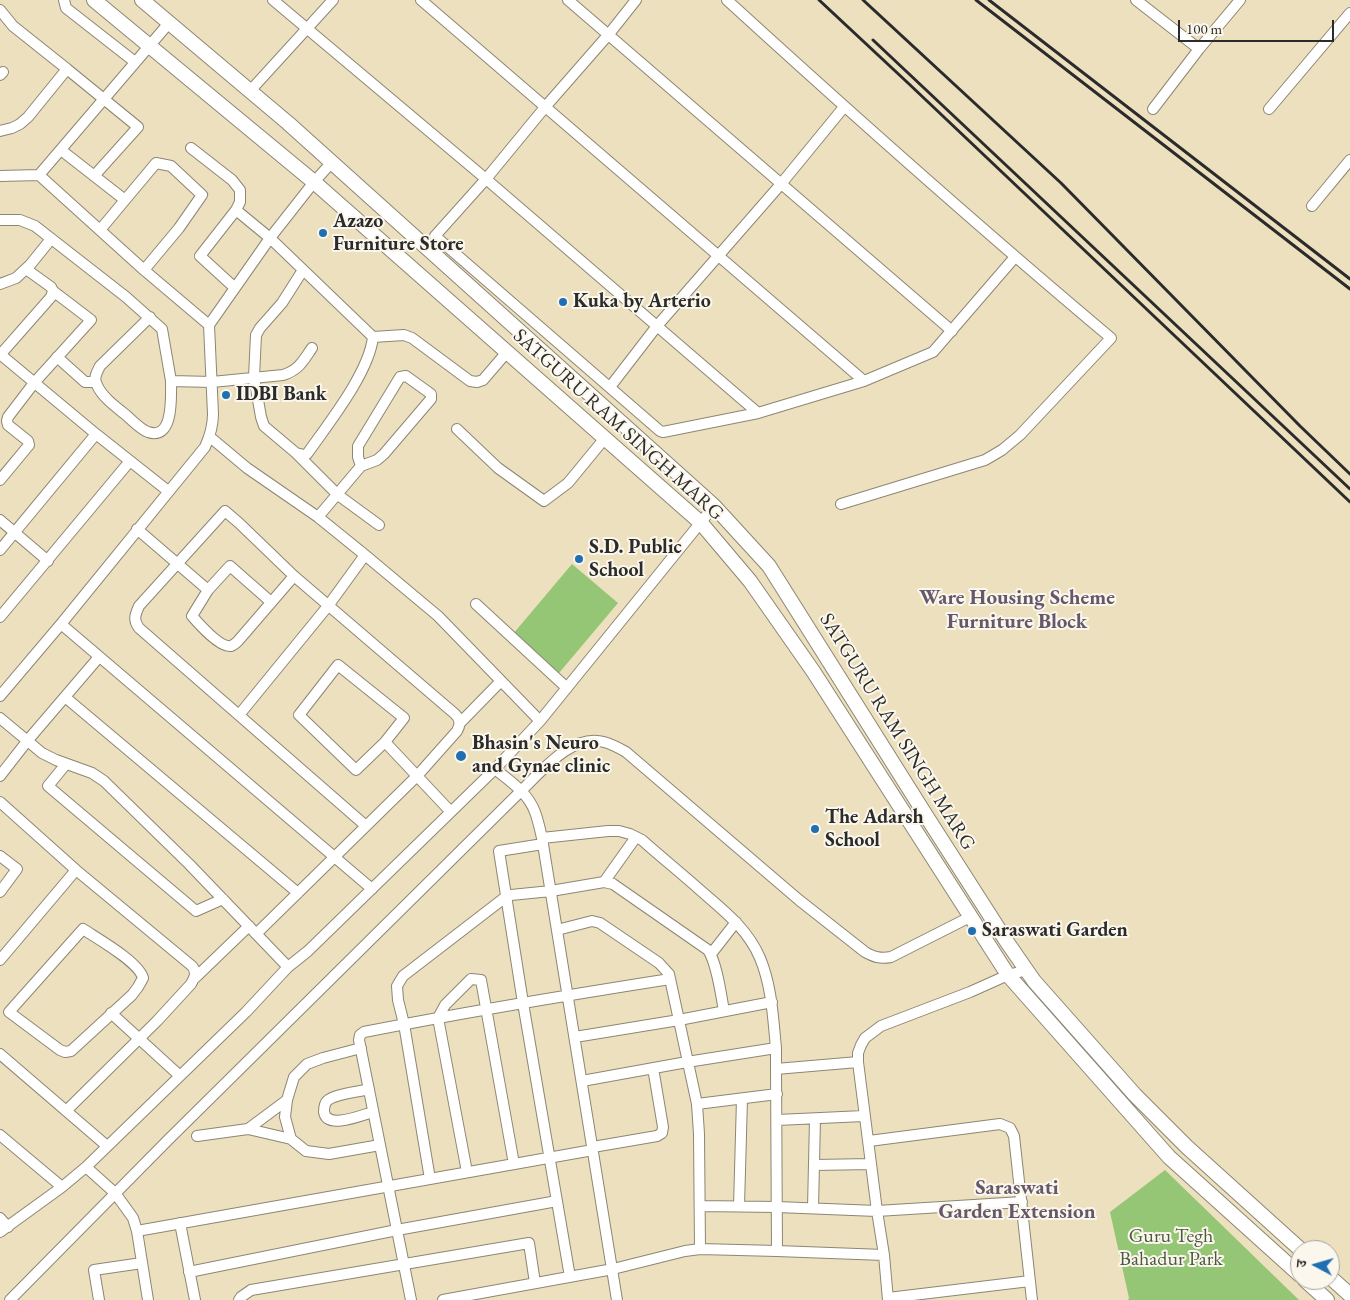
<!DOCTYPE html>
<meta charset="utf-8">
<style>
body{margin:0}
#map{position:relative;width:1350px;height:1300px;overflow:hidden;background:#ede0be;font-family:"EB Garamond","Noto Serif Devanagari",serif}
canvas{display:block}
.north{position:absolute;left:1290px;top:1240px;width:50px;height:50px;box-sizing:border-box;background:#fbf7ec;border:1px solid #a8a59f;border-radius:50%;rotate:276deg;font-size:14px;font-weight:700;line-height:20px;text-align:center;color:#2b2b2b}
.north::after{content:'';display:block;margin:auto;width:18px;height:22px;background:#1f6fb2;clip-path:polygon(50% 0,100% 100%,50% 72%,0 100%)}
.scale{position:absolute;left:1178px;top:20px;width:156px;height:22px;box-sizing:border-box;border:2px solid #2b2b2b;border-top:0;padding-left:6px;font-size:15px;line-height:18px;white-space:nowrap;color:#2b2b2b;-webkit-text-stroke:4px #fbf7ec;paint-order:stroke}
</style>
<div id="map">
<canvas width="1350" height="1300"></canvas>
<div class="north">उ</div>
<div class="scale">100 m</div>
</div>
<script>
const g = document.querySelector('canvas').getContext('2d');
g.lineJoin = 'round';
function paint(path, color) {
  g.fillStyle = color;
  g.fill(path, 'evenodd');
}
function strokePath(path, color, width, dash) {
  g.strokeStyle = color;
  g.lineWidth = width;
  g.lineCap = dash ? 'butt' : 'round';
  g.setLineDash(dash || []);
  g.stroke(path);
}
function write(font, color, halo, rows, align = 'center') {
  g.font = font + ' "EB Garamond",serif';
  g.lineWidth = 4;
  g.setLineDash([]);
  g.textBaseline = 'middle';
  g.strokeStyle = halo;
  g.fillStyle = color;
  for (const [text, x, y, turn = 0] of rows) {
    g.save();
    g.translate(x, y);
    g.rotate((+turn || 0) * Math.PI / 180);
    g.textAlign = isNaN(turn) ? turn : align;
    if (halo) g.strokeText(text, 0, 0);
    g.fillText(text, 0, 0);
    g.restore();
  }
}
const green = new Path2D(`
 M 572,564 L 618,603 L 559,673 L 513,634 Z
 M 1165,1170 L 1299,1300 L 1128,1300 L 1129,1298 L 1110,1212 Z`);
const minor = new Path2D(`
 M 64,0 L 66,8 L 135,62
 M 273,0 L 486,179 L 758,413
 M 421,0 L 864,381
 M 568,0 L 952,331
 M 636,0 L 609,34 L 546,106 L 486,179 L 435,236 L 660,431 L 663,432 L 758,413 L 864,381 L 933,352 L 1015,257
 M 727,0 C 853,115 980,228 1111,338 L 1020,435 L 1002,450 L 985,460 L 841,504
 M 1136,0 L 1199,49 L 1153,109
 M 0,10 L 13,26 L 67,69 L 28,117 L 20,124 L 12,128 L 0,131
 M 1199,49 L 1240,0
 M 67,69 L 138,127 L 94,176
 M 0,75 L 3,72
 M 250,91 L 333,0
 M 1269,109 L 1350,13
 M 191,148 L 232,180 L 240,190 L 240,202 L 236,210 L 270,238 L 373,337 C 369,373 328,424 307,454 L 304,455 L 296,453 L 264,426 L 261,417 L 254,377 L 256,335 L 260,328 L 282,303 L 303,270
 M 61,150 L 125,200 L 156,163 L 171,166 L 202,195 L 179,228 L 144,270
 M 39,175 L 169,23
 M 0,176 L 39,175 L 144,270 L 209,325
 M 1312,206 L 1350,160
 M 0,220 L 20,220 L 35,226 L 126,297 L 162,329 L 171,381 L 212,382 L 283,375 C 299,370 303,361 312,348
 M 100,230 L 125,200
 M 0,284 L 16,278 L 30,265 L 51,239
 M 235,288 L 200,256 L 236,210
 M 150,317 L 100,366 C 97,372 93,378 97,385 C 102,397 116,407 126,415 C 133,421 140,429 148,432 C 174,441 171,396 171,381
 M 373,337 L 404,335 L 412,338 L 470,381 L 477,382 L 483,380 L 507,352
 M 0,354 L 96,434 L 168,491
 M 0,355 L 51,297 L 53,291
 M 57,357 L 85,382 L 95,382
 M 610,387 L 657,326 L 781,184 L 844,107
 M 457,429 L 498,468 L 544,501 L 568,483 L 605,438
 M 210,437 L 247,468 L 318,517 L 365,555 L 438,616 L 540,721
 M 297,454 L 338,495 L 379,525
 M 0,480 L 29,445 L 28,441 L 8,425 L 7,421 L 8,417 L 34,383 L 91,320 L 53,291 L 51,287 L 26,269
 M 318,517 L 361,466 L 377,460 L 384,454 L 431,399 L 431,394 L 406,376 L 400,377 L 358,446 L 358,457 L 361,466
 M 0,520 L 48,561
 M 137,529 L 208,590
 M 0,550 L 96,434
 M 271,602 L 230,566 L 208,590 L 192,616 C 199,624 220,648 231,646 C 234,645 236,643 238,641 L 294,576
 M 476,604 L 567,688
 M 0,617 L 130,461
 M 61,624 L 372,889
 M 338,665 L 404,718 L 385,742 L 356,770 L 299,715 Z
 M 0,696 L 61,624 L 205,447 C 210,436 213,426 213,414 L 209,325 L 270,238 L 314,182 L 332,162
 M 65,697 L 298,893
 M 239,715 L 328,606 L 365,555
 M 0,718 L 42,753 L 56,760 L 92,773 L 104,781 L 189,864 L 288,967
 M 460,723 L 501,681
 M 385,742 L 450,811
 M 66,764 L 48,786 L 196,911 L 223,899
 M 495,769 C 510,781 528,793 535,812 C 538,820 540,829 542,838 L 617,1300
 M 0,776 L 28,740 L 99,657
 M 0,802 L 76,870 L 192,966 C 197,972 195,977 191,984 L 157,1021 L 66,1111
 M 542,838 L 608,831 L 619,831 L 630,834 L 642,840 C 661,857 681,873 700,890 C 724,911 747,928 760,958 C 772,987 773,1018 776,1048
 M 543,844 L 499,851 L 523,1003 L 570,1277
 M 0,856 L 17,869 L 0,892
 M 604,882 L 636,837
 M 83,929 C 98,939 139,962 143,978 L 138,987 L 132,995 L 71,1051 L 65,1052 L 60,1050 L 9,1012 Z
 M 557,930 L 592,921 L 600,923 L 659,963 L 669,974 L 697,1104 L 699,1134 L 700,1249
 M 256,934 L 417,776 L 457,731 C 461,724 460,719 455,714 L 294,576 L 239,523 L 225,511 L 139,606 C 135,615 133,620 139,628 L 366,826
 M 711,954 L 736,922
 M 0,960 L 76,870
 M 195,978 L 249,926
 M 111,1013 L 180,1076
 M 575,1037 L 679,1020 L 772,1002
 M 361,1048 L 323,1058 L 307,1064 L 294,1077 L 287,1100 L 285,1117 L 291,1139 L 306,1151 L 329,1154 L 380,1145
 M 0,1054 L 107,1146
 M 582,1081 L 687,1062 L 776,1048 L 776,1069
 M 369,1089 C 359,1092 334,1094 327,1101 C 324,1104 324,1108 324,1112 C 327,1130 362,1115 373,1112
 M 287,1100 L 248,1129 L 291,1139
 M 697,1104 L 777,1094
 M 777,1120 L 864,1116
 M 0,1135 L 62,1187
 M 197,1136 L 248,1129
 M 869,1141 L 1000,1124 L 1010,1128 L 1014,1136 L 1032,1300
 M 593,1147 L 657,1136 L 662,1133 L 663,1127 L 653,1068
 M 814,1165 L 871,1164
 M 86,1167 L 115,1193 L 133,1218 L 137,1231 L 148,1300
 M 467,1172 L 438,1018 L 445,1005 L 471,979 L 481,980 L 514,1164
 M 430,1179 L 404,1024 L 398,1000 L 397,986 L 403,976 L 503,899 L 511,895 L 551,891 L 604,882 L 613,884 L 708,950 C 717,963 721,995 724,1011
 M 700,1206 L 777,1207 L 877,1211 L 1022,1202
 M 739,1206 L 742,1099
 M 813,1208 L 815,1119
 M 0,1218 L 8,1227
 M 180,1223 L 195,1300
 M 137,1231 L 593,1150
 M 0,1232 L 62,1187 L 86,1167 L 246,1012 L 288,967 L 308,951 L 495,769 L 540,721 L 714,506
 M 777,1251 L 776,1069 L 858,1062
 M 189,1272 L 397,1230 L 557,1201
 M 888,1298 L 1030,1281
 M 10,1300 L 168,1140 L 521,791 C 542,771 572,733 604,742 C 612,744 619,748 626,752 L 799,900 L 865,952 C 874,957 880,959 891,957 L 970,917
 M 99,1300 L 94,1270 L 142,1263
 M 239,1300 L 241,1297 L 251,1290 L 529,1243 L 535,1283
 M 411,1300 L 359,1040 L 360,1035 L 364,1032 C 466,1012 568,995 670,979
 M 443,1300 L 613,1269 L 685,1251 L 700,1249 L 777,1251 L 884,1255
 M 888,1300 L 884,1255 L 877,1211 L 858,1062 L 858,1053 L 861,1045 L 865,1038 L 881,1026 L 970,992 L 1008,975 L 1027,970`);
const secondary = new Path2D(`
 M 94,0 L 314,182 L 701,523 L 750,581 L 813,671 L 1008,975 L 1169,1157 L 1300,1275
 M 142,0 L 288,123 L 714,506 L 769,566 L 925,814 L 1007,942 L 1034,981 L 1135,1095 L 1187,1147 L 1301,1250
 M 1330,1277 L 1350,1295
 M 1305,1280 L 1327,1300`);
const rail = new Path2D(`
 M 819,0 L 908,83 L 1350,502
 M 863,0 L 1061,183 L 1300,426 L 1350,474
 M 976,0 L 1350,289
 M 989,0 L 1350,279
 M 873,40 L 1350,489`);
const markers = [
 [323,233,5,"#1f6fb2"],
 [563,302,5,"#1f6fb2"],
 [226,395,5,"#1f6fb2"],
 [579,559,5,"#1f6fb2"],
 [461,756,6,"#1f6fb2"],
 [815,829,5,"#1f6fb2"],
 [972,931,5,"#1f6fb2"]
];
const poiNames = [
 ["Azazo",333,222],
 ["Furniture Store",333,245],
 ["Kuka by Arterio",573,302],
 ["IDBI Bank",236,395],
 ["S.D. Public",589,548],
 ["School",589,571],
 ["Bhasin's Neuro",472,744],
 ["and Gynae clinic",472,767],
 ["The Adarsh",825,818],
 ["School",825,841],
 ["Saraswati Garden",982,931]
];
const streetNames = [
 ["SATGURU RAM SINGH MARG",618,425,42],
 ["SATGURU RAM SINGH MARG",897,732,58]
];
const parkNames = [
 ["Guru Tegh",1171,1237],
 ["Bahadur Park",1171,1260]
];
const neighbourhoodNames = [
 ["Ware Housing Scheme",1017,598],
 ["Furniture Block",1017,622],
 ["Saraswati",1017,1188],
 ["Garden Extension",1017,1212]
];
paint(green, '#94c676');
strokePath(minor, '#8c8674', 12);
strokePath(secondary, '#8c8674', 16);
strokePath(minor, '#fff', 10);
strokePath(secondary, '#fff', 14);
strokePath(rail, '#2b2b2b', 3);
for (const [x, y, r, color] of markers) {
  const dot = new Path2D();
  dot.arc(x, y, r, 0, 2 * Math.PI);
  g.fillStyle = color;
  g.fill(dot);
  strokePath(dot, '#fbf7ec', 2);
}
write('bold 20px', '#2b2b2b', '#fbf7ec', poiNames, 'left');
write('20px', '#2b2b2b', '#fbf7ec', streetNames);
write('20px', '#4a5a42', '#fbf7ec', parkNames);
write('bold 21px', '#65586a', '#fbf7ec', neighbourhoodNames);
</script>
